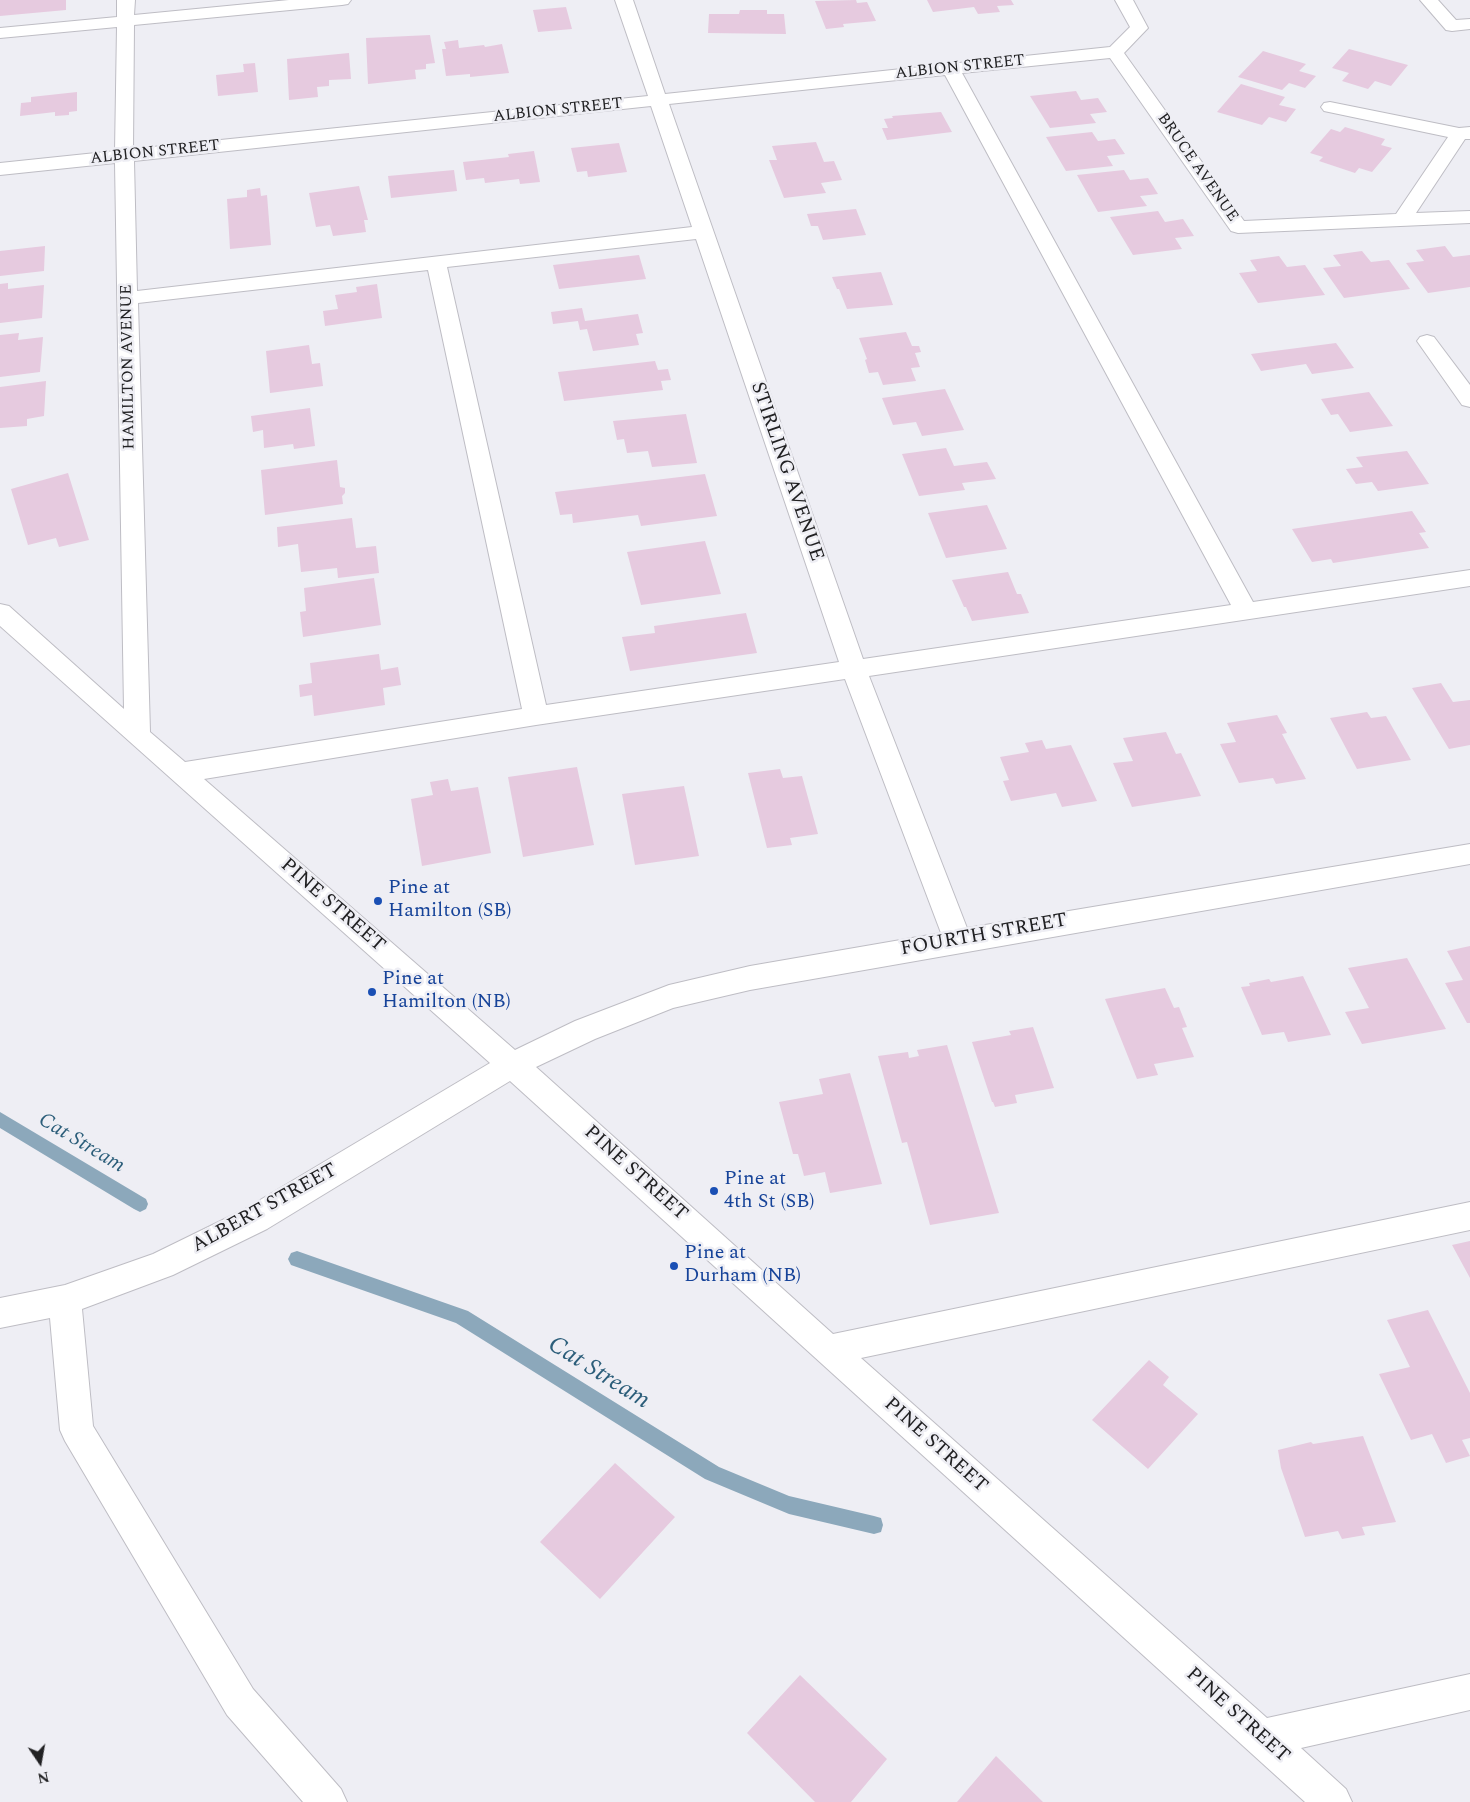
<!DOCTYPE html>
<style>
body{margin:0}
#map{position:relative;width:1470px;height:1802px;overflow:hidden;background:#eeeef4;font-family:Spectral,serif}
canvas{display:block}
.north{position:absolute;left:15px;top:1737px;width:50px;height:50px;-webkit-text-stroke:4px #eeeef4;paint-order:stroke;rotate:168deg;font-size:14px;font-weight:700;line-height:20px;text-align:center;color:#212123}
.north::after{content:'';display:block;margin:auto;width:18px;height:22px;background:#212123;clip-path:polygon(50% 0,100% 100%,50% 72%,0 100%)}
</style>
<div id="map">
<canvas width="1470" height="1802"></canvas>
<div class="north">N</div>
</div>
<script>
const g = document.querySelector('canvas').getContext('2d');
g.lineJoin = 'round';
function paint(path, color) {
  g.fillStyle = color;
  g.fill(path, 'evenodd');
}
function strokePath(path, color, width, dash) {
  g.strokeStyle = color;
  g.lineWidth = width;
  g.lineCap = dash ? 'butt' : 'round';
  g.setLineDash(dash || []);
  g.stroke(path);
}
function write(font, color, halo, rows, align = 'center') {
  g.font = font + ' Spectral,serif';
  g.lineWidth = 5;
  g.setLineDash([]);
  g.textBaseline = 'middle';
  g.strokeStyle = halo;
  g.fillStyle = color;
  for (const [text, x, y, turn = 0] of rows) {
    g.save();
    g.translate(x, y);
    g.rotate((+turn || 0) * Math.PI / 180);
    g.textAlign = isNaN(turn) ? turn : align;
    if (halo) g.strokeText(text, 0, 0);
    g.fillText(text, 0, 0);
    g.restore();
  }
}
const stream = new Path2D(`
 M 0,1112 L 146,1199 L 148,1204 L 146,1209 L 140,1212 L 134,1209 L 0,1128 Z
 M 297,1251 L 468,1311 L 719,1467 L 789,1496 L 874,1516 L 881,1518 L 883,1525 L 881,1532 L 874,1534 L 789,1514 L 705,1479 L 456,1323 L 291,1265 L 288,1259 L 291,1253 Z`);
const building = new Path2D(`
 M 0,0 L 66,0 L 66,10 L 0,16 Z
 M 856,0 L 857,3 L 867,2 L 876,21 L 843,24 L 844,27 L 826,29 L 815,1 Z
 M 927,0 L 1011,0 L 1014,5 L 997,6 L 1000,12 L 978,14 L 974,7 L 933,12 Z
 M 566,7 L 572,29 L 538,32 L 533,10 Z
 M 740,10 L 767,10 L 767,14 L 784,14 L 786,34 L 708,33 L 709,14 L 739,14 Z
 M 430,35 L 435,63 L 426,64 L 426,69 L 415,70 L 416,79 L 368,84 L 366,38 Z
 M 458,40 L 459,48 L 484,45 L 485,47 L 502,44 L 509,73 L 470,77 L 470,74 L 446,76 L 442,49 L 446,49 L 444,42 Z
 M 1349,49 L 1408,65 L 1391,86 L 1375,81 L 1368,89 L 1342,81 L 1349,73 L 1332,68 Z
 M 1263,51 L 1306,64 L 1299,71 L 1316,76 L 1305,88 L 1289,83 L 1282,90 L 1238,77 Z
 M 349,53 L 351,79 L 329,80 L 329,86 L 317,87 L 318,97 L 289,100 L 287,59 Z
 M 255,63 L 258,92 L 218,96 L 216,75 L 244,72 L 243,64 Z
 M 1241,84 L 1285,97 L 1279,105 L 1296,109 L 1286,122 L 1269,117 L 1262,125 L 1217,112 Z
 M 1076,91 L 1081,100 L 1098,98 L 1107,112 L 1090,114 L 1096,123 L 1050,128 L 1030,96 Z
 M 77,92 L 77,111 L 69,112 L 69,115 L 55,116 L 55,112 L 20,116 L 21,103 L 31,102 L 31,97 Z
 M 941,112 L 952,132 L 887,140 L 882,128 L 888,128 L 884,119 L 893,118 L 892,116 Z
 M 1345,127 L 1385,139 L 1381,145 L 1392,148 L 1372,172 L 1359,168 L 1355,173 L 1319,161 L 1323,157 L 1310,153 L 1331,129 L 1340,132 Z
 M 1092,132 L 1098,141 L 1115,139 L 1125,154 L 1107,156 L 1113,166 L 1066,171 L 1046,137 Z
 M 816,142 L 824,162 L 834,161 L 842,180 L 821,183 L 826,193 L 784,198 L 769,160 L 777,160 L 772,146 Z
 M 619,143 L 627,172 L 588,177 L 587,171 L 577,172 L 571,148 Z
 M 534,151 L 540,182 L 520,184 L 519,179 L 485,183 L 484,178 L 466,180 L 463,162 L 509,157 L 508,154 Z
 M 454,170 L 457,191 L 391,198 L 388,176 Z
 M 1124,170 L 1130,180 L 1148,178 L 1158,194 L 1140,196 L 1147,206 L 1098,212 L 1077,175 Z
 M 359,186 L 368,220 L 364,220 L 366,232 L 333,236 L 330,225 L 316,227 L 309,193 Z
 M 260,188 L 261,196 L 267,195 L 271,245 L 230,249 L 227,199 L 247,197 L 247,190 Z
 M 856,209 L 866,235 L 823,240 L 818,226 L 811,226 L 807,214 Z
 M 1158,211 L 1165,222 L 1183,219 L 1194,236 L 1175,238 L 1182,249 L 1133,255 L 1110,217 Z
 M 45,246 L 44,271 L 0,276 L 0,251 Z
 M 1445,246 L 1453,257 L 1470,255 L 1470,287 L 1428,293 L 1406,263 L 1424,261 L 1416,250 Z
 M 1362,251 L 1371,262 L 1389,260 L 1410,289 L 1344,298 L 1323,268 L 1341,266 L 1333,255 Z
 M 639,255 L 646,279 L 559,289 L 553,265 Z
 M 1279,256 L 1287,267 L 1305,265 L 1325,295 L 1258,303 L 1239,273 L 1257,271 L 1250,260 Z
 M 881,272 L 893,305 L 847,309 L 839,289 L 837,289 L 832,277 Z
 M 8,283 L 8,289 L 44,285 L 42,318 L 0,323 L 0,284 Z
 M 377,284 L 382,318 L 325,326 L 323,311 L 338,309 L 335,295 L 357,292 L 356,287 Z
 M 582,308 L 585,321 L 638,314 L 643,333 L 636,334 L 639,345 L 593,351 L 587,329 L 580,330 L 578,321 L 553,324 L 551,312 Z
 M 906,332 L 912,346 L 919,346 L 921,352 L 915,353 L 920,367 L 911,368 L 916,381 L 883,385 L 878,372 L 869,373 L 865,360 L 867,359 L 859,338 Z
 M 19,333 L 18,340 L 43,337 L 40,372 L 0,377 L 0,335 Z
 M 1336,343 L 1354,368 L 1312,374 L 1306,364 L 1261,371 L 1251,354 Z
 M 309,345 L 312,364 L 320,363 L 323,386 L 270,393 L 266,351 Z
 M 655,361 L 658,370 L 668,369 L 671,380 L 661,381 L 663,390 L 564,401 L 558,372 Z
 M 46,381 L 44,416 L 27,419 L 27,426 L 0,428 L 0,387 Z
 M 945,389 L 964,430 L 922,436 L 916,422 L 893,425 L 882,398 Z
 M 1369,392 L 1393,426 L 1350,432 L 1338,414 L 1331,415 L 1321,399 Z
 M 310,408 L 315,446 L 294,449 L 293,444 L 264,448 L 263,430 L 253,432 L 251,416 Z
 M 686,414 L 697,463 L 652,467 L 648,451 L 627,453 L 624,439 L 617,440 L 613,421 Z
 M 946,448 L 954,466 L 987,462 L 996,479 L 962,483 L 965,490 L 919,496 L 902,454 Z
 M 1407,451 L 1429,484 L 1378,491 L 1372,482 L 1356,484 L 1346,469 L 1363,467 L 1356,457 Z
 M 337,460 L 340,487 L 345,488 L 345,493 L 342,496 L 343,504 L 265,515 L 261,470 Z
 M 68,473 L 89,540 L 59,547 L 56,538 L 28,545 L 11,489 Z
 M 705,474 L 717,516 L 641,526 L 638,515 L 573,523 L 572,514 L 560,515 L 555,492 Z
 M 987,505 L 1007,549 L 946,558 L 928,513 Z
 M 1412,511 L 1426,532 L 1419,533 L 1429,548 L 1333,563 L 1331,559 L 1312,562 L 1292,529 Z
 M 352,518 L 356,548 L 376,546 L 379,573 L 338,578 L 337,568 L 301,572 L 298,544 L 278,547 L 277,527 Z
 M 705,541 L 721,594 L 641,605 L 627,552 Z
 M 1008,572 L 1017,594 L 1021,594 L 1029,613 L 972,621 L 966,607 L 964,607 L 952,580 Z
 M 374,578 L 381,625 L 303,637 L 300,612 L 306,611 L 304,588 Z
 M 746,613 L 757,653 L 630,671 L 622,637 L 655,633 L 654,626 Z
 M 379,654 L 381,670 L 398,667 L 401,685 L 383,688 L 385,705 L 314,716 L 312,695 L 300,697 L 299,685 L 312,683 L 310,663 Z
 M 1441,683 L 1453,702 L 1470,700 L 1470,745 L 1449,749 L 1412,688 Z
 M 1367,712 L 1371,718 L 1386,716 L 1411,760 L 1357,769 L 1330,718 Z
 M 1277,715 L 1287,733 L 1282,734 L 1306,779 L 1276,784 L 1273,778 L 1239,783 L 1220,744 L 1236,742 L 1227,723 Z
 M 1166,732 L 1176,754 L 1181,753 L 1201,796 L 1132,807 L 1113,763 L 1133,761 L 1123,738 Z
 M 1042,740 L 1046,749 L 1071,745 L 1097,801 L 1062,807 L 1056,793 L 1011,801 L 1003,781 L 1009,780 L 1000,757 L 1029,752 L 1025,743 Z
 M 577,767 L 594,845 L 523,857 L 508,777 Z
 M 780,769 L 783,778 L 802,776 L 818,834 L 790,838 L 792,845 L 767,848 L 748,773 Z
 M 448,779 L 451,791 L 478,787 L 491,853 L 422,866 L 411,799 L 433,795 L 430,782 Z
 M 684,786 L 699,856 L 635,865 L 622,794 Z
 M 1470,946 L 1470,1023 L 1467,1023 L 1445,983 L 1463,980 L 1447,951 Z
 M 1407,958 L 1446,1029 L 1362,1044 L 1345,1012 L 1369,1008 L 1348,968 Z
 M 1303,976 L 1331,1035 L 1288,1042 L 1284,1032 L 1262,1035 L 1241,987 L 1250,986 L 1249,983 L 1269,979 L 1271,982 Z
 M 1165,988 L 1174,1008 L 1179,1007 L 1187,1027 L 1182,1028 L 1194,1057 L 1154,1064 L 1158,1075 L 1137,1079 L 1105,999 Z
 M 1033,1027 L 1054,1088 L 1015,1095 L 1017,1103 L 995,1107 L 993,1102 L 992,1102 L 972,1042 L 1011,1035 L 1009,1031 Z
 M 947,1045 L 999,1213 L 930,1225 L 907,1142 L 902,1143 L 878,1056 L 908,1052 L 909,1058 L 919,1056 L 917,1050 Z
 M 850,1073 L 882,1184 L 830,1193 L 825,1172 L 804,1176 L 798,1154 L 793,1154 L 779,1102 L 823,1094 L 819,1079 Z
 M 1470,1241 L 1470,1278 L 1452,1245 Z
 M 1428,1310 L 1470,1393 L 1470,1438 L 1462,1440 L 1470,1456 L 1446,1463 L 1432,1434 L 1411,1440 L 1379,1374 L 1410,1367 L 1387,1320 Z
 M 1149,1360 L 1169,1377 L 1163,1385 L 1198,1414 L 1148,1469 L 1092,1420 Z
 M 1363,1436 L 1396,1522 L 1362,1527 L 1365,1535 L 1342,1539 L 1338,1531 L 1305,1537 L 1281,1468 L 1278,1450 L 1311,1442 L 1313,1444 Z
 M 615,1463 L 675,1517 L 600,1599 L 540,1542 Z
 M 800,1675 L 887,1759 L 851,1802 L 815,1802 L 747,1733 Z
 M 996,1756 L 1043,1802 L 957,1802 Z`);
const minor = new Path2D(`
 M 117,0 L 135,0 L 134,15 L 289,0 L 351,0 L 348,4 L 342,5 L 134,25 L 133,149 L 648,96 L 615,0 L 633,0 L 665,94 L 1110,47 L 1130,27 L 1115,0 L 1133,0 L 1148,28 L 1124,53 L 1244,221 L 1396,214 L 1448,137 L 1324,111 L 1321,107 L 1324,103 L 1330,102 L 1459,128 L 1470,127 L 1470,139 L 1465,139 L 1416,213 L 1470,211 L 1470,223 L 1238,233 L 1231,231 L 1110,58 L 962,73 L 1253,602 L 1470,570 L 1470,586 L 869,676 L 967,928 L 1470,844 L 1470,864 L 750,990 L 673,1008 L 595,1039 L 536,1067 L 833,1334 L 1470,1202 L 1470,1230 L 861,1358 L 1267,1718 L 1470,1674 L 1470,1710 L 1301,1748 L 1346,1789 L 1352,1802 L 1305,1802 L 510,1081 L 267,1229 L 173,1275 L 82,1309 L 93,1426 L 253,1689 L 341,1789 L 347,1802 L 303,1802 L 227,1715 L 65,1441 L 60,1430 L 50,1318 L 0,1328 L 0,1298 L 65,1285 L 153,1254 L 245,1209 L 490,1063 L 0,626 L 0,604 L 9,606 L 124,709 L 115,163 L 0,175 L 0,163 L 115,151 L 117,27 L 0,38 L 0,28 L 117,17 ZM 945,75 L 1231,605 L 863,659 L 669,104 ZM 651,106 L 692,227 L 137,291 L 134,161 ZM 696,239 L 839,662 L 546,705 L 447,267 ZM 428,270 L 522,709 L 185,762 L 150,732 L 138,303 ZM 845,679 L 941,933 L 750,966 L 669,985 L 575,1021 L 515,1050 L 204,779 L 536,725 Z
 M 1420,0 L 1438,0 L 1456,20 L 1470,19 L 1470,29 L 1452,31 L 1446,30 Z
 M 1427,335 L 1434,337 L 1470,385 L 1470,407 L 1462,405 L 1417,341 L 1420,337 Z`);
const markers = [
 [378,901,5,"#1a4fb4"],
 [372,992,5,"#1a4fb4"],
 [714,1191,5,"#1a4fb4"],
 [674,1266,5,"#1a4fb4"]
];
const farStreetnames = [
 ["ALBION STREET",960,68,-6],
 ["ALBION STREET",558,111,-6],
 ["ALBION STREET",155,153,-6],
 ["BRUCE AVENUE",1197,168,55],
 ["HAMILTON AVENUE",129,367,-91]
];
const streetNames = [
 ["STIRLING AVENUE",786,472,71],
 ["PINE STREET",332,906,41],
 ["FOURTH STREET",984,936,-10],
 ["PINE STREET",635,1174,42],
 ["ALBERT STREET",265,1209,-29],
 ["PINE STREET",935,1446,42],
 ["PINE STREET",1237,1716,42]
];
const transitNames = [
 ["Pine at",388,889],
 ["Hamilton (SB)",388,912],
 ["Pine at",382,980],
 ["Hamilton (NB)",382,1003],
 ["Pine at",724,1180],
 ["4th St (SB)",724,1203],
 ["Pine at",684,1254],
 ["Durham (NB)",684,1277]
];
const waterNames = [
 ["Cat Stream",81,1144,31]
];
const nearWaternames = [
 ["Cat Stream",598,1374,32]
];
paint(stream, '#8ca8bb');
paint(building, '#e6cadf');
strokePath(minor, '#bebdc4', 2);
paint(minor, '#fff');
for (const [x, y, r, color] of markers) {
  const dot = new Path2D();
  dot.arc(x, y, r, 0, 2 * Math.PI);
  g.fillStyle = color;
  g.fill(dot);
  strokePath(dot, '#eeeef4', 2);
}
write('16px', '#212123', '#eeeef4', farStreetnames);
write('20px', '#212123', '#eeeef4', streetNames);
write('20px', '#164399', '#eeeef4', transitNames, 'left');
write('italic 21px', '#2c5e7a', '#eeeef4', waterNames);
write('italic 25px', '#2c5e7a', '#eeeef4', nearWaternames);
</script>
